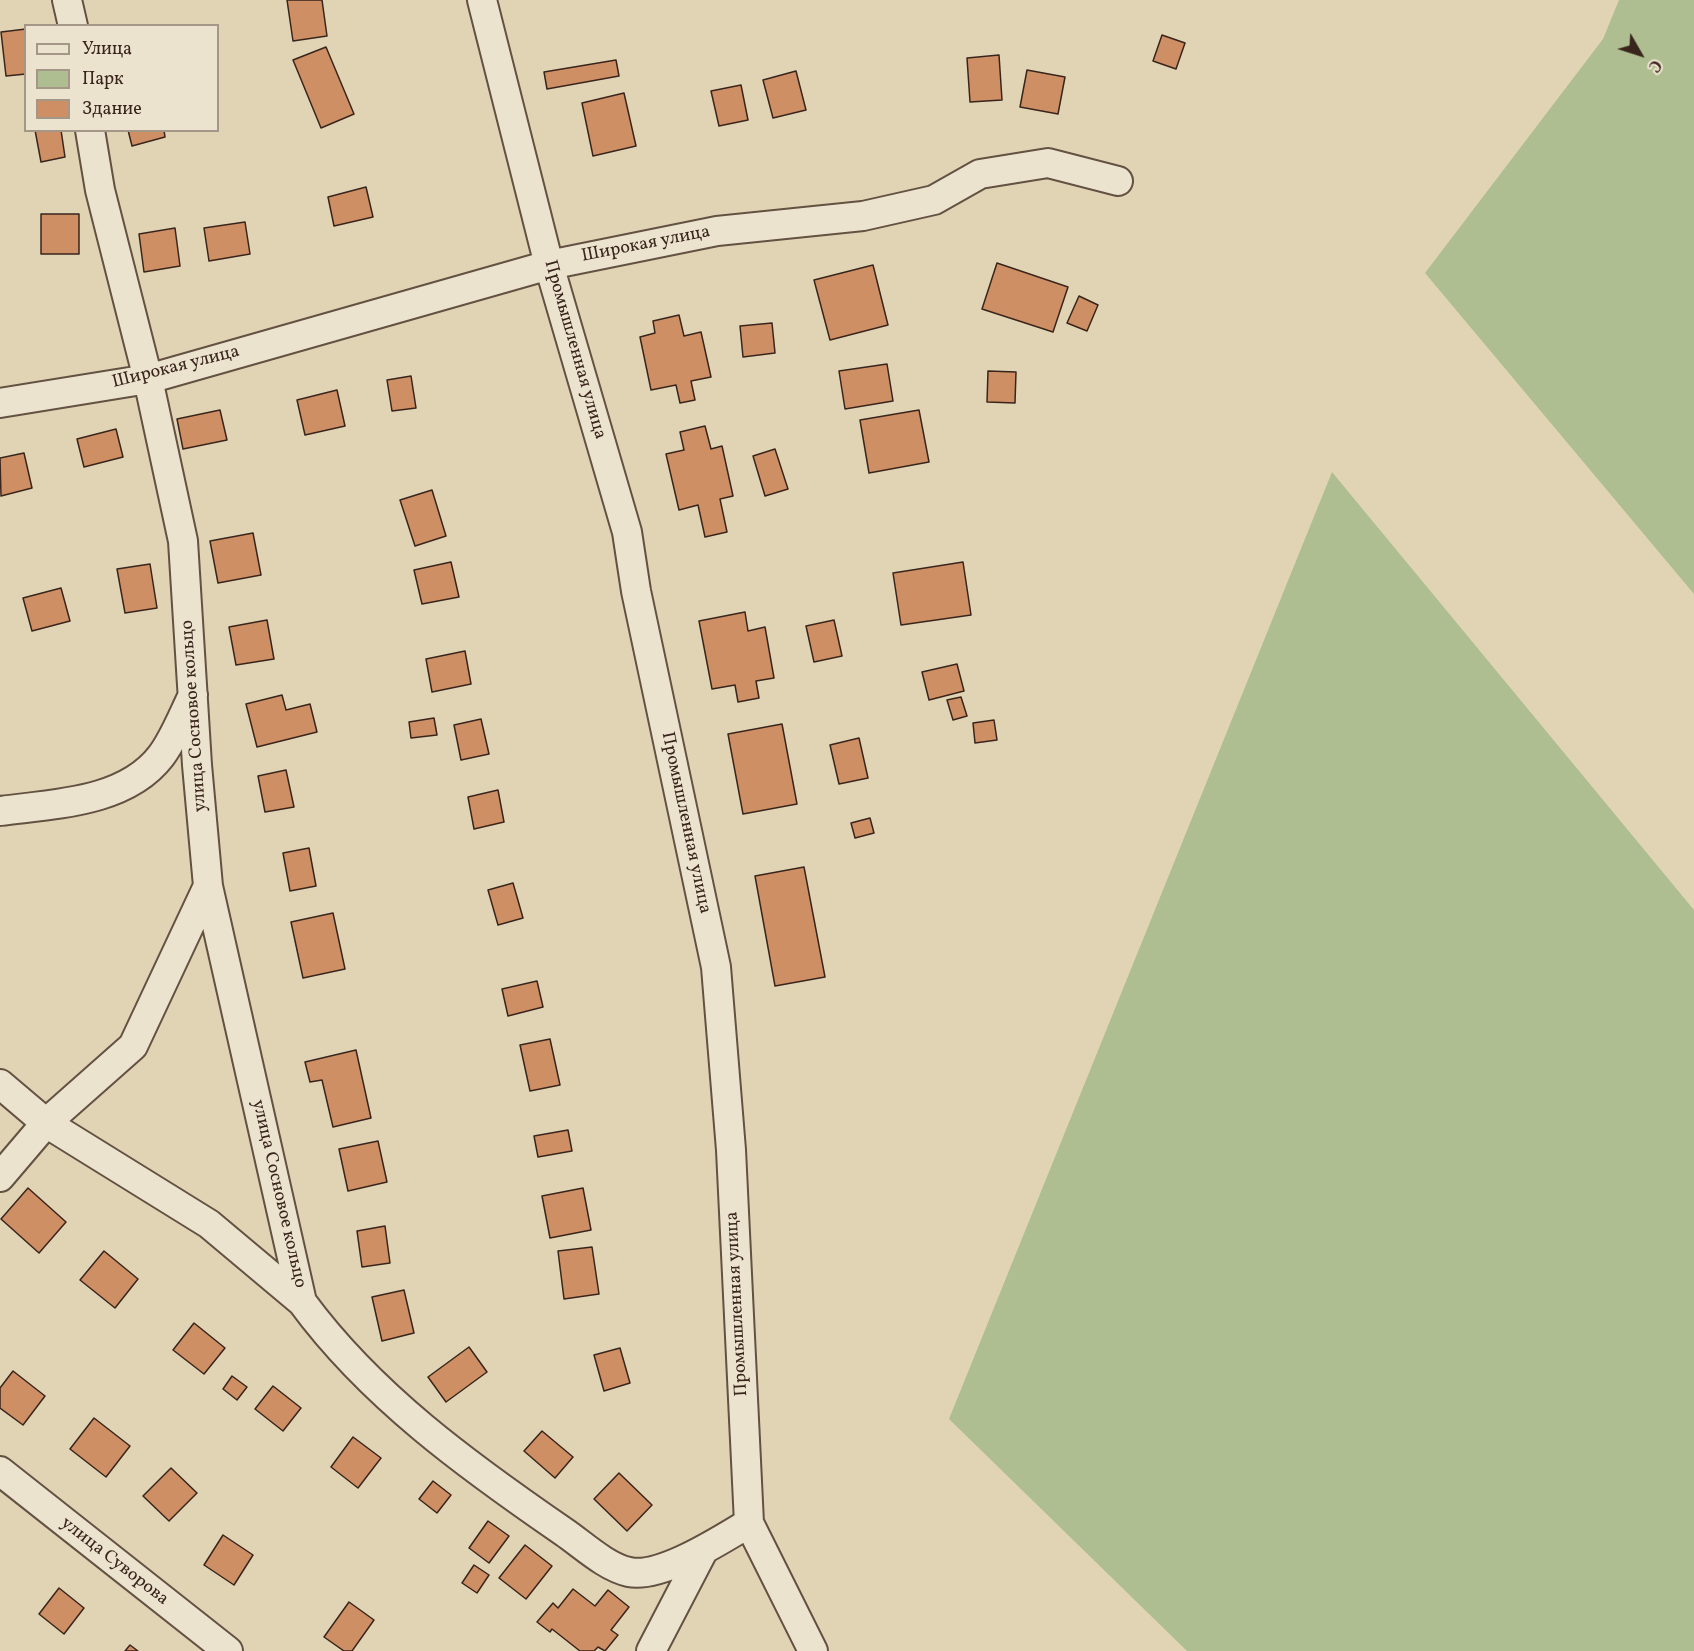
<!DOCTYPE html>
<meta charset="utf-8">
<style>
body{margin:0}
#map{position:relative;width:1694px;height:1651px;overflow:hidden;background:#e1d4b5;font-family:Vollkorn,serif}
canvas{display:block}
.legend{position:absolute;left:24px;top:24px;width:195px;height:108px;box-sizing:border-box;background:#ece3cf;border:2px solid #a49787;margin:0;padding:8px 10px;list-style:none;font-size:18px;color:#39251c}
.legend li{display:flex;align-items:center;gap:12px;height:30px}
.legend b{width:30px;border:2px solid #a49787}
.north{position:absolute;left:1610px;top:24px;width:60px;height:60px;-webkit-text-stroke:4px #ece3cf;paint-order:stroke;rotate:129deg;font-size:16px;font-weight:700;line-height:24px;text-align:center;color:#39251c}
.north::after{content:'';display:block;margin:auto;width:21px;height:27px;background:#39251c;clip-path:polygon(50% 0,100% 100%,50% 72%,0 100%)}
</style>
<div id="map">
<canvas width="1694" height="1651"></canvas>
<ul class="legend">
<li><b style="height:8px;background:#ece3cf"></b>Улица</li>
<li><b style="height:16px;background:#aebe91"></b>Парк</li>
<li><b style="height:16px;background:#cf8f64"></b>Здание</li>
</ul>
<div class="north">С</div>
</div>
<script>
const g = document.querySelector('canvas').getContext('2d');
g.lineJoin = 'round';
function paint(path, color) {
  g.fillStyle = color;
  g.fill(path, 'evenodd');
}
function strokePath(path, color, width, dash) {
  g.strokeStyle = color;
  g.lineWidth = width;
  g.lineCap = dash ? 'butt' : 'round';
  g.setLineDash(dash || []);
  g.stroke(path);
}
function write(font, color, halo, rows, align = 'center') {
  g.font = font + ' Vollkorn,serif';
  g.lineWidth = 4.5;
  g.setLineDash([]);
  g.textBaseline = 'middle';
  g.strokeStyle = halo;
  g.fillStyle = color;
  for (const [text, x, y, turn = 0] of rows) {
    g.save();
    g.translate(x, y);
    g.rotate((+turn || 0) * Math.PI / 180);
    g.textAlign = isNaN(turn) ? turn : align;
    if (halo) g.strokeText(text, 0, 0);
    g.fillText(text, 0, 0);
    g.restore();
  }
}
const green = new Path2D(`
 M 1619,0 L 1694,0 L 1694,594 L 1425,273 L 1603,39 Z
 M 1332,472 L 1694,910 L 1694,1651 L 1187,1651 L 949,1419 Z`);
const building = new Path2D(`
 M 287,0 L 322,0 L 327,36 L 293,41 Z
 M 26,29 L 26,74 L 6,76 L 1,32 Z
 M 1162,35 L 1185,43 L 1176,69 L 1153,61 Z
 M 326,47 L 354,114 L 321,128 L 293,60 Z
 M 999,55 L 1002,100 L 970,102 L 967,58 Z
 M 616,60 L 619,76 L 547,89 L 544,72 Z
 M 1027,70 L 1065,77 L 1058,114 L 1020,107 Z
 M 796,71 L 806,110 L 773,118 L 763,80 Z
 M 741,85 L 748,120 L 719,126 L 711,91 Z
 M 624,93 L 636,146 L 593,156 L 582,103 Z
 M 35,130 L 61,130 L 65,157 L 41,162 Z
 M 128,130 L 164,130 L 165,137 L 132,146 Z
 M 366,187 L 373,217 L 334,226 L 328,197 Z
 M 41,214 L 79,214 L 79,254 L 41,254 Z
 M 245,222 L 250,254 L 209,261 L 204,228 Z
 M 175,228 L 180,266 L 144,272 L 139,234 Z
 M 997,263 L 1068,287 L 1053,332 L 982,309 Z
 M 873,265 L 888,325 L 830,340 L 814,280 Z
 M 1079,296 L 1098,305 L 1087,331 L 1067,323 Z
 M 679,315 L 684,336 L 701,332 L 711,377 L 691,381 L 695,400 L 680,403 L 676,385 L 651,390 L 640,337 L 655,333 L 653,321 Z
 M 772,323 L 775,353 L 743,357 L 740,326 Z
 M 887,364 L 893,401 L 845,409 L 839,371 Z
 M 988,371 L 1016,372 L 1015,403 L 987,402 Z
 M 411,376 L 416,408 L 392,411 L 387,380 Z
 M 337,390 L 345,426 L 305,435 L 297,400 Z
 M 220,410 L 227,440 L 183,449 L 177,419 Z
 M 919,410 L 929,462 L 869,473 L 860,420 Z
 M 705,426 L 711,449 L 722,446 L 733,496 L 720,499 L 727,532 L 705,537 L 698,505 L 679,510 L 666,454 L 684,450 L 680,432 Z
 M 116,429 L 123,457 L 84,467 L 77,439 Z
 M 775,449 L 788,489 L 765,496 L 753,456 Z
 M 24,453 L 32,488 L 1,496 L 0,458 Z
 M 432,490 L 446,536 L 415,546 L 400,500 Z
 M 253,533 L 261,575 L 218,583 L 210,541 Z
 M 451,562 L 459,597 L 422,604 L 414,570 Z
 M 963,562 L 971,615 L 901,625 L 893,573 Z
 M 150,564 L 157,608 L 125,613 L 117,569 Z
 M 61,588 L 70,621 L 32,631 L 23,598 Z
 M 745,612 L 748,631 L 765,627 L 774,678 L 756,681 L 759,698 L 738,702 L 735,685 L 712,689 L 699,621 Z
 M 267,620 L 274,659 L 236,665 L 229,627 Z
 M 834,620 L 842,656 L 814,662 L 806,626 Z
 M 465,651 L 471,684 L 432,692 L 426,659 Z
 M 957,664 L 964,691 L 929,700 L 922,672 Z
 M 282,695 L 286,710 L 310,704 L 317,732 L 257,747 L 246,704 Z
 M 961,697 L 967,716 L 953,720 L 947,700 Z
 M 434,718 L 437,735 L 411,738 L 409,722 Z
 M 481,719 L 489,754 L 461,760 L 454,725 Z
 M 994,720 L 997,740 L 975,743 L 973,723 Z
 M 782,724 L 797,804 L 743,814 L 728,734 Z
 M 859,738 L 868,778 L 839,784 L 830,745 Z
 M 286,770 L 294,807 L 265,812 L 258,776 Z
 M 498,790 L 504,822 L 474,829 L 468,797 Z
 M 870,818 L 874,833 L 855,838 L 851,823 Z
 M 309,848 L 316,886 L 290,891 L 283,853 Z
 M 804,867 L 825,977 L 775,986 L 755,876 Z
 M 513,883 L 523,918 L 498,925 L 488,890 Z
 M 333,913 L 345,969 L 303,978 L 291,922 Z
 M 537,981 L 543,1007 L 508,1016 L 502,989 Z
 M 550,1039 L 560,1085 L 530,1091 L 520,1045 Z
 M 356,1050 L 371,1118 L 333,1127 L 322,1080 L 310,1082 L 305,1062 Z
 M 568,1130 L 572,1151 L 538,1157 L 534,1136 Z
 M 378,1141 L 387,1182 L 348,1191 L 339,1149 Z
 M 28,1188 L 66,1222 L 39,1253 L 1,1219 Z
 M 583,1188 L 591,1230 L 550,1238 L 542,1196 Z
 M 385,1226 L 390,1263 L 362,1267 L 357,1231 Z
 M 592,1247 L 599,1294 L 564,1299 L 558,1251 Z
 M 104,1251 L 138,1279 L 115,1308 L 80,1280 Z
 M 404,1290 L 414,1333 L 382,1341 L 372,1297 Z
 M 194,1323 L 225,1348 L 204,1374 L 173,1350 Z
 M 469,1347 L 487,1372 L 446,1402 L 428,1377 Z
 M 620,1348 L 630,1383 L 604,1391 L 594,1355 Z
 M 13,1371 L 45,1396 L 23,1425 L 0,1408 L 0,1388 Z
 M 232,1376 L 247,1387 L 237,1400 L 223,1389 Z
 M 273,1386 L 301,1408 L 283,1431 L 255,1409 Z
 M 94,1418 L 130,1446 L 106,1477 L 70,1449 Z
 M 542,1431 L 573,1457 L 555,1478 L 524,1451 Z
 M 353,1437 L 381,1458 L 358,1488 L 331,1467 Z
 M 171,1468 L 197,1493 L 169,1521 L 143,1496 Z
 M 619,1473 L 652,1505 L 627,1531 L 594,1499 Z
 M 433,1481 L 451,1495 L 437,1513 L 419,1499 Z
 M 488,1521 L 509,1536 L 489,1563 L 469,1548 Z
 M 223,1535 L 253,1555 L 234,1585 L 204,1565 Z
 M 525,1545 L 552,1566 L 526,1599 L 499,1578 Z
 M 474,1565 L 489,1575 L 477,1593 L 462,1583 Z
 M 59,1588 L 84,1608 L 64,1634 L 39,1614 Z
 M 573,1589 L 595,1606 L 608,1590 L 629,1607 L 611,1630 L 618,1635 L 605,1651 L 598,1647 L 594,1651 L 580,1651 L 552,1629 L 550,1632 L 537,1622 L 553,1603 L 558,1608 Z
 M 349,1602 L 374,1620 L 352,1651 L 344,1651 L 324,1637 Z
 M 130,1645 L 138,1651 L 125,1651 Z`);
const minor = new Path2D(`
 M 67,0 L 73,26
 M 482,0 L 549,265 L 627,532 L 636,591 L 716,967 L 731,1150 L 749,1523 L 813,1651
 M 90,130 L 100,190 L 148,379 L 183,541 L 197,765 L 208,886 L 302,1302 C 371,1396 468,1466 564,1532 C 583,1545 606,1567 629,1572 C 661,1579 722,1539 749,1523
 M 0,403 L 148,379 L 549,265 L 717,231 L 863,216 L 934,200 L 980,174 L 1048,163 L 1118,181
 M 0,811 C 53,804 125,803 161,756 C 174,739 183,715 193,695
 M 0,1084 L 46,1123 L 209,1224 L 302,1302
 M 0,1177 L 46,1123 L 133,1046 L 208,886
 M 0,1471 L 228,1651
 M 651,1651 L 703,1551`);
const streetNames = [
 ["Широкая улица",646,245,-11],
 ["Промышленная улица",574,350,74],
 ["Широкая улица",176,368,-14],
 ["улица Сосновое кольцо",195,716,-94],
 ["Промышленная улица",685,823,78],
 ["улица Сосновое кольцо",278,1194,77],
 ["Промышленная улица",738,1304,-93],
 ["улица Суворова",114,1562,38]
];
paint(green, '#aebe91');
paint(building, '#cf8f64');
strokePath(building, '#39251c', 1.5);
strokePath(minor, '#635142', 32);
strokePath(minor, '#ece3cf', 28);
write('18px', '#39251c', '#ece3cf', streetNames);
</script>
